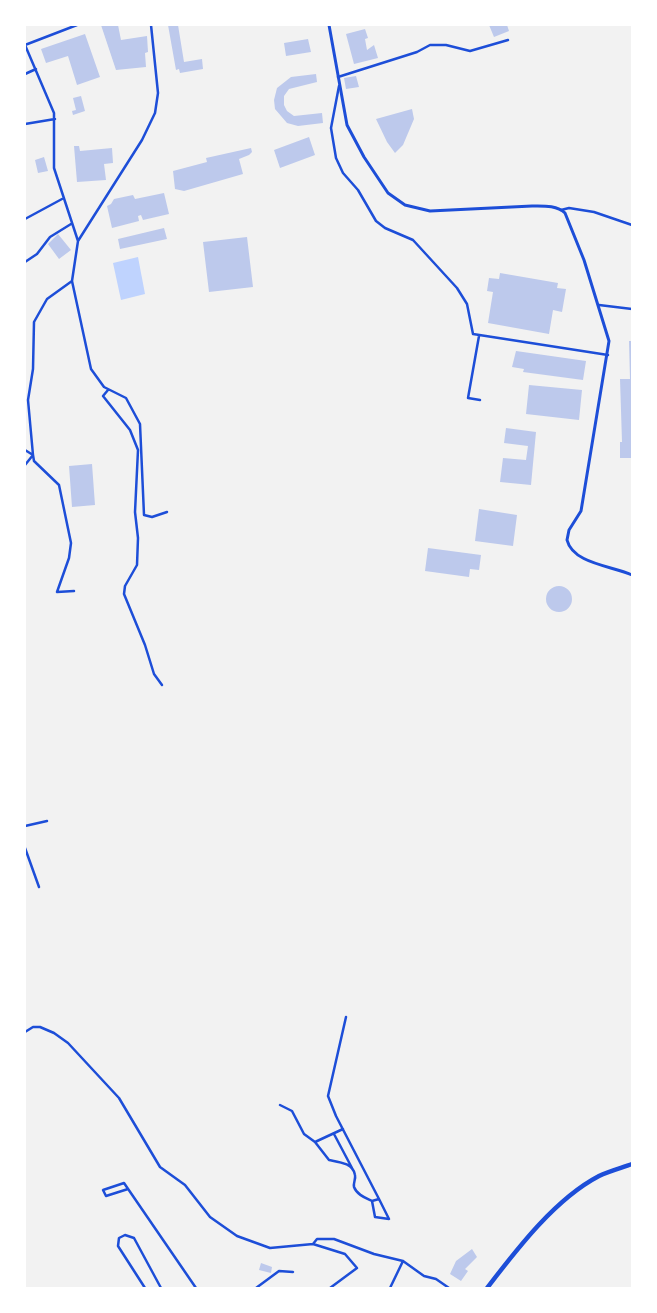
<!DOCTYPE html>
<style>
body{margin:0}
#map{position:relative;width:657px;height:1313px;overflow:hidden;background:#f2f2f2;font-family:Commissioner,sans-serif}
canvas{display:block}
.frame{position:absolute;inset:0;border:26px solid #fff;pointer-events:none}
</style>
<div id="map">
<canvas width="657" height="1313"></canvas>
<div class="frame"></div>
</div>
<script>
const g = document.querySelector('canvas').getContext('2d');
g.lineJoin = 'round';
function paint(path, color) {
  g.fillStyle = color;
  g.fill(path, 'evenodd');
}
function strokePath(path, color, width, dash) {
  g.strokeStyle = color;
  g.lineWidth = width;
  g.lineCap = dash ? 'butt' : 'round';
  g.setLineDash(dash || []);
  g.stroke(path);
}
const water = new Path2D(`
 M 138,257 L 145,294 L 121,300 L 113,263 Z`);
const building = new Path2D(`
 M 101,25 L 118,25 L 121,40 L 147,36 L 148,52 L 145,53 L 146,67 L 116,70 Z
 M 168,25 L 178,25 L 184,62 L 202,59 L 203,69 L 180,73 L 179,69 L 176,70 Z
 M 489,25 L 507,25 L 509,31 L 494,37 Z
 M 365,29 L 368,38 L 365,39 L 367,50 L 374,45 L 378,58 L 354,64 L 346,34 Z
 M 85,34 L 100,77 L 77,85 L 68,56 L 46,63 L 41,49 Z
 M 308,39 L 311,52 L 286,56 L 284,43 Z
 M 316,74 L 317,82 L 289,89 L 284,96 L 284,105 L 287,111 L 294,116 L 322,113 L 323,123 L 298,126 L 287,123 L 275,109 L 274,100 L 277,88 L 291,77 Z
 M 356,76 L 359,87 L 346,89 L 344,78 Z
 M 81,96 L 85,111 L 73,115 L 72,111 L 76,110 L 73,98 Z
 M 412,109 L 414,119 L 403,145 L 395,153 L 387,142 L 376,119 Z
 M 309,137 L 315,155 L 280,168 L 274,150 Z
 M 74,146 L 79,146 L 80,151 L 112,148 L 113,163 L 104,164 L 106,180 L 77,182 Z
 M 251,148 L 252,152 L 249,155 L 239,159 L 243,174 L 184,191 L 175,189 L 173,171 L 207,162 L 206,158 Z
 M 44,157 L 48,171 L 38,173 L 35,160 Z
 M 164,193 L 169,214 L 143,220 L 141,215 L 138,216 L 139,221 L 112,228 L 107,206 L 111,204 L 114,199 L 133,195 L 135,199 Z
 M 164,228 L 167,239 L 120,249 L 118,239 Z
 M 58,234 L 71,250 L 59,259 L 48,244 Z
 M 247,237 L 253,287 L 209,292 L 203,242 Z
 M 500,273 L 558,283 L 557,288 L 566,289 L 562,312 L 553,310 L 549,334 L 488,323 L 493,292 L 487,291 L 489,278 L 499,279 Z
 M 629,341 L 632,341 L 632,458 L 620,458 L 620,442 L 622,442 L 620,379 L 630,379 Z
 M 516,351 L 586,361 L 583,380 L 523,372 L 524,369 L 512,367 Z
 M 529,385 L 582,390 L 579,420 L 526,414 Z
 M 506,428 L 536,432 L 531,485 L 500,482 L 503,458 L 526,460 L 528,446 L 504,443 Z
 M 92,464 L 95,505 L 72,507 L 69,466 Z
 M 479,509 L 517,515 L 513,546 L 475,541 Z
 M 428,548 L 481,555 L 479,570 L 470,569 L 469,577 L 425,571 Z
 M546 599a13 13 0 1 1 26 0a13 13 0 1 1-26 0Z
 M 472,1249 L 477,1257 L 465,1269 L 468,1271 L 461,1281 L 450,1274 L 456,1261 Z
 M 261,1263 L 272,1267 L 271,1273 L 259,1270 Z`);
const minor = new Path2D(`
 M 25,45 L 54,113 L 54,168 L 78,241 L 72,281 L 47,299 L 34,322 L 33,369 L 28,400 L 33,455 L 25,465
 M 25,45 L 77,25
 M 25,74 L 36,69
 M 338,77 L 417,52 L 430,45 L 446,45 L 470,51 L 508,40
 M 339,86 L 331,128 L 336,158 L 343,173 L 358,190 L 376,221 L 385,228 L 413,240 L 457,288 L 467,304 L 473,334 L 608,355
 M 25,124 L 55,119
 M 561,210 L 569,208 L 594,212 L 632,225
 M 25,219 L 62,199
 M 78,241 L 142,140 L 155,113 L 158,93 L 151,25
 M 25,262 L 37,254 L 50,237 L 71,224
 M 72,281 L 91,369 L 104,387 L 126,398 L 140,424 L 144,515 L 152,517 L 167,512
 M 599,305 L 632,309
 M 479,336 L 468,398 L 480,400
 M 108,390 L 103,396 L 130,430 L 138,450 L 135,512 L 138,538 L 137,565 L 125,586 L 124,594 L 145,645 L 154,674 L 162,685
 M 25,450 L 33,455 L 34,461 L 59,485 L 71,543 L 69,558 L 57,592 L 74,591
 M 25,826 L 47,821
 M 25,848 L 39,887
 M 346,1017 L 328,1096 L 336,1116 L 379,1199
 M 25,1032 L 33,1027 L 40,1027 L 54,1033 L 68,1043 L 119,1098 L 160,1167 L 185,1185 L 210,1217 L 237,1236 L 270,1248 L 313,1244 L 317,1239 L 334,1239 L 374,1254 L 403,1261 L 424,1276 L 436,1279 L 449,1288
 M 280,1105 L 292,1111 L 304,1134 L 315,1142 L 329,1160 C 339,1162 353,1163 355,1175 C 356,1179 353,1183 354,1187 C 357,1195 366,1198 372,1201
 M 334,1134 L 352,1168
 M 315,1142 L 343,1129
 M 128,1189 L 106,1196 L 103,1190 L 124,1183 L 196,1288
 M 379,1199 L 389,1219 L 375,1217 L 372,1201 Z
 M 313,1244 L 345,1254 L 357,1268 L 330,1288
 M 145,1288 L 118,1246 L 119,1238 L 125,1235 L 134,1238 L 161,1288
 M 256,1288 L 279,1271 L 293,1272
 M 390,1288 L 403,1261`);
const tertiary = new Path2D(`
 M 329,25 L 347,125 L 364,157 L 388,193 L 405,205 L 430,211 L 532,206 C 543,206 557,205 565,213 L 584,260 L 609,341 L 581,511 L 569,530 L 567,540 C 573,564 613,566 632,575`);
const primary = new Path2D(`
 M 487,1288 C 517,1249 555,1199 599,1176 C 609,1171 621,1168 632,1164`);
paint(water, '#bfd3fe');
paint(building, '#bdc9ec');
strokePath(minor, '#1d4ed8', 2.5);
strokePath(tertiary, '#1d4ed8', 3);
strokePath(primary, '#1d4ed8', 4.5);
</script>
